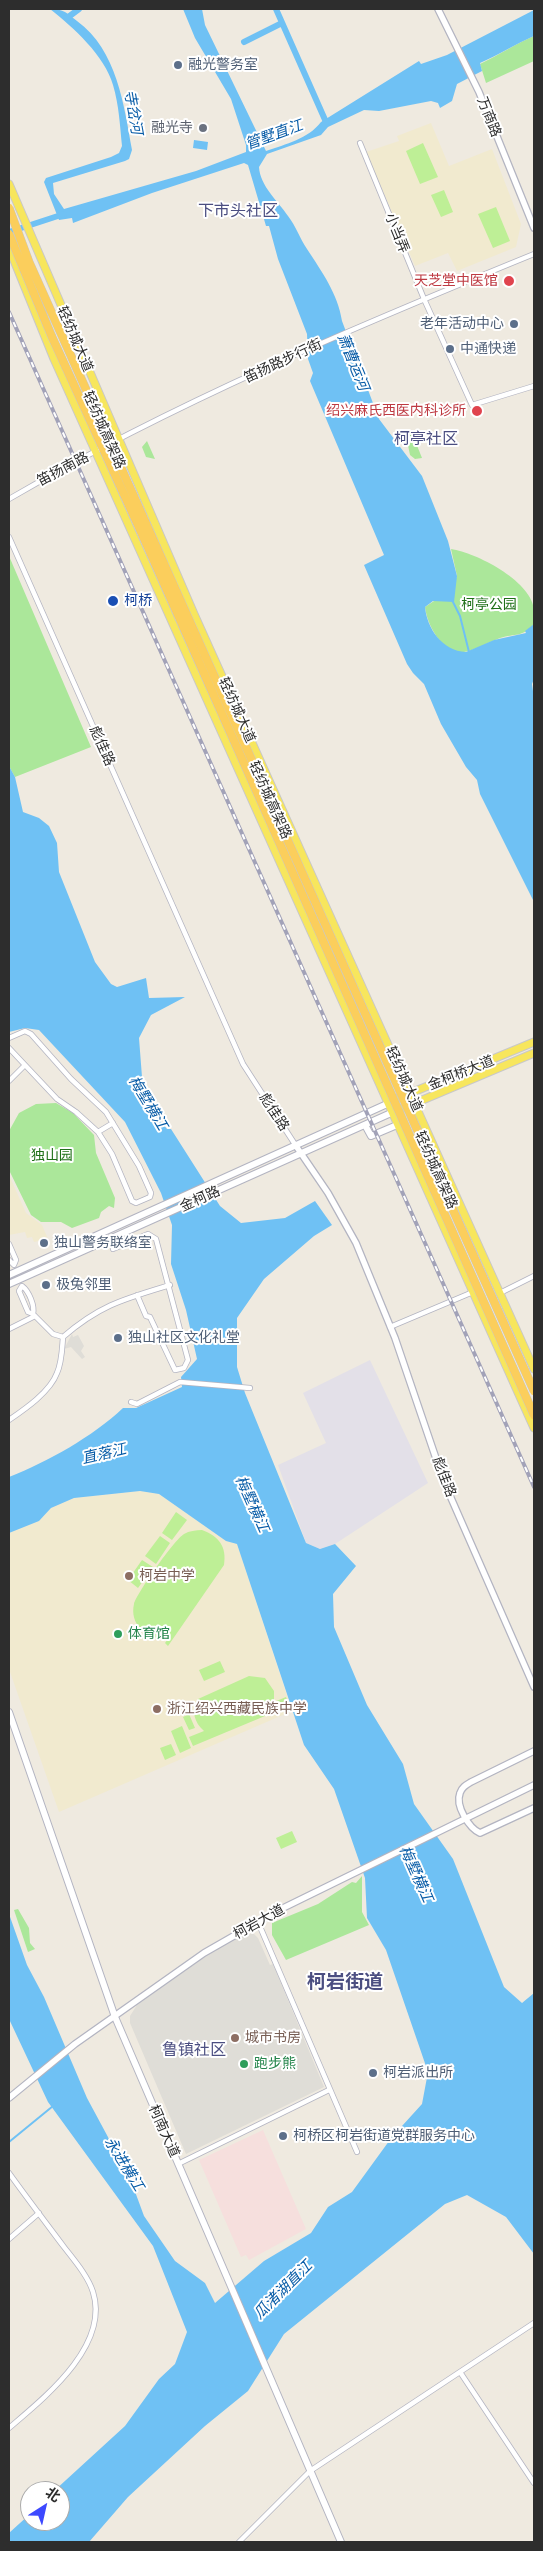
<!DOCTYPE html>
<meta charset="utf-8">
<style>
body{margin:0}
#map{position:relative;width:543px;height:2551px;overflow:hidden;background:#efeae0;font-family:"Public Sans","Noto Sans SC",sans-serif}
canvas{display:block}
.frame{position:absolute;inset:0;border:10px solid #2d2d2d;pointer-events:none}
.north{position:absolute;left:20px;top:2481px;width:50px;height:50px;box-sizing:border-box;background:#fff;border:1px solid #ababab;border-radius:50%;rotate:35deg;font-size:14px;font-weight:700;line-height:20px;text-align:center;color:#2d2d2d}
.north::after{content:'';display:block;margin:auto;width:18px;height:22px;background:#3d49ff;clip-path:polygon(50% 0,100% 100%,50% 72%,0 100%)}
</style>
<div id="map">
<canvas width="543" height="2551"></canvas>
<div class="frame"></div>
<div class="north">北</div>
</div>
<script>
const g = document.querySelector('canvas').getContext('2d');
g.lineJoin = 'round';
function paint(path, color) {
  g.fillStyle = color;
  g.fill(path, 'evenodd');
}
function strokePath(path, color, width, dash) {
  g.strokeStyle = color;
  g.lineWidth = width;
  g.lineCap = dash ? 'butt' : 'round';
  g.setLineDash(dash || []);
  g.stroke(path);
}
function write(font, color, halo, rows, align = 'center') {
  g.font = font + ' "Public Sans","Noto Sans SC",sans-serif';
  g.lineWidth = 4;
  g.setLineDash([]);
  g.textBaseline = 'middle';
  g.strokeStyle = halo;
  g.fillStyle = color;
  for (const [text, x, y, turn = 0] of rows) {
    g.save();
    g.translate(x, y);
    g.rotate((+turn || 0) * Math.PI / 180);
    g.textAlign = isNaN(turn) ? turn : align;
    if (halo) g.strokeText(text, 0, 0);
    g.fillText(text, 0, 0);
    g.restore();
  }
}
const industrial = new Path2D(`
 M 370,1360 L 428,1483 L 335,1544 L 320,1549 L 306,1543 L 278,1465 L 326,1443 L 303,1393 Z`);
const education = new Path2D(`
 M 431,123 L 449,166 L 492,149 L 521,224 L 516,247 L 457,271 L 448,253 L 415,266 L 366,152 L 399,141 L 397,136 Z
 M 9,1175 L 26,1213 L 42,1225 L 48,1239 L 34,1242 L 32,1237 L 27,1238 L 25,1232 L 9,1235 Z
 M 140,1491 L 159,1494 L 226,1541 L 237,1544 L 292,1711 L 59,1812 L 9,1669 L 9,1533 L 39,1521 L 51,1508 L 74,1498 Z`);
const medical = new Path2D(`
 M 263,2130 L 306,2229 L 249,2260 L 246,2255 L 241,2257 L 199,2160 Z`);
const green = new Path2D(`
 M 534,36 L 534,61 L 486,83 L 480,64 C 499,55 515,44 534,36 Z
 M 412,433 L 422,458 L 415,459 L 410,455 L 406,436 Z
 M 147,441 L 155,459 L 146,457 L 142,447 Z
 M 451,549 C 477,553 529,580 534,608 C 535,613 534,619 534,624 C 521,638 516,633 500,638 C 489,642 476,650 464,652 C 442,655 427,624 425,607 L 434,601 L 447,600 L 457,576 Z
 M 9,556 L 91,747 L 15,777 L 9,766 Z
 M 56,1103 L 73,1113 L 94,1135 L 96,1153 L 115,1198 L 114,1208 L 109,1206 L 101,1212 L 99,1218 L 72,1228 L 61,1222 L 41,1222 L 31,1215 L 9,1170 L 9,1131 L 19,1113 L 36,1104 Z
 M 362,1876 L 362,1912 L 369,1925 L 286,1960 L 272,1935 L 272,1923 L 318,1904 L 352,1882 L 356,1883 Z
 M 18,1909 L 29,1928 L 30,1943 L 35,1949 L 28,1952 L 14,1910 Z`);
const pitch = new Path2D(`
 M 423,143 L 438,177 L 420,184 L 406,151 Z
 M 444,190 L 453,212 L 441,217 L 431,195 Z
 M 496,207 L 510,241 L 493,248 L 478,214 Z
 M 176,1512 L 187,1520 L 172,1540 L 162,1533 Z
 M 202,1530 C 219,1536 227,1547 224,1565 L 168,1646 L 165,1643 L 168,1639 C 148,1641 129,1625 134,1604 C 137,1593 174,1540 184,1534 C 189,1531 196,1530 202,1530 Z
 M 160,1536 L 170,1543 L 156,1564 L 145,1556 Z
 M 142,1560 L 153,1567 L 138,1588 L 128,1580 Z
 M 220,1661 L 225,1672 L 204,1681 L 199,1670 Z
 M 249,1676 L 265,1678 L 274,1691 L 274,1702 L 286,1697 L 289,1706 L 193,1746 L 189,1737 L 204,1731 C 194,1722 191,1711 198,1699 Z
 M 189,1714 L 195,1728 L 189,1730 L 183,1717 Z
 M 182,1726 L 191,1748 L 180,1753 L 171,1731 Z
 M 171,1744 L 176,1755 L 165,1760 L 160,1748 Z
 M 292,1831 L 297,1842 L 281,1849 L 276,1838 Z`);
const plaza = new Path2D(`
 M 72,1334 L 73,1337 L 78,1335 L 84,1346 L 81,1351 L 85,1357 L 82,1359 L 71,1347 L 64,1349 Z
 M 243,1933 L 254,1934 L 258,1938 L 270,1965 L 273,1964 L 324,2087 L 186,2154 L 130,2023 L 130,2016 L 137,2005 L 201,1959 Z`);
const water = new Path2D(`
 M 50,9 C 64,9 67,13 77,21 C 117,50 124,105 132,150 L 129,159 L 125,161 L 53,183 L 54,194 L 64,209 L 196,171 L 246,152 L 246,145 L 231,99 L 195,38 L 183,9 L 202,9 L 205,25 L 266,151 C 286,144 308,139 321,122 L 419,61 L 421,64 L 447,55 L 534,10 L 534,36 C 515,44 499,55 480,63 L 482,71 L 457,84 L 452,101 L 440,108 L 438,103 L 431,101 L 379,111 L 364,110 L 328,127 L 321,135 L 267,154 L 259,167 C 260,186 278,201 288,216 C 296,226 300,239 307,249 C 322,272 338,294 342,321 L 379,419 L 422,476 L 448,541 L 457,576 L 454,602 L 433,601 L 425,607 C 427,628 442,651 466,652 L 494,640 L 526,633 L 525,631 L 534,624 L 534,679 L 532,684 L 534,698 L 534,902 L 480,794 L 477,780 L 466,767 L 441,724 L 424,684 L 413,673 L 407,664 L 364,565 L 384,555 L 310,381 L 313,373 L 308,359 L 307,334 L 278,259 L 269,226 L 266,226 L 248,165 L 244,163 L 152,193 L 73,223 L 72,218 L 59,220 L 44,182 L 46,178 L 111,157 L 119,153 L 122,146 C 120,126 119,105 113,85 C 105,56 73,27 50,9 Z
 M 194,140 L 208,142 L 207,150 L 193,148 Z
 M 9,766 L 15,777 L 23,812 L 39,818 L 49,826 L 57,843 L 59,872 L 95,962 L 111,984 L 117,987 L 146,978 L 149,998 L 185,997 L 151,1015 L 139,1038 L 142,1077 L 150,1109 L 167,1129 L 171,1129 L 220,1206 L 241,1223 L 285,1218 L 315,1201 L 332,1225 L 314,1236 L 264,1279 L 237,1318 L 237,1367 L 245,1393 L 306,1543 L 320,1549 L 335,1544 L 356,1566 L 333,1594 L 334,1627 L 367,1705 L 403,1764 L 414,1804 L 453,1859 L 504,1987 L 522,2003 L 534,1993 L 534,2254 L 506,2217 L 467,2195 L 445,2204 L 284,2334 L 248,2391 L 205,2426 L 128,2497 L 89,2542 L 9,2542 L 9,2533 L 30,2514 L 30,2521 L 60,2521 L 60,2491 L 54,2491 L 125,2426 L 159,2379 L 175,2364 L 187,2332 L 153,2246 L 48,2102 L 9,2019 L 9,1914 L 27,1965 L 44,1997 L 87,2098 L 130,2178 L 144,2216 L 175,2261 L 205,2283 L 215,2303 L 264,2261 L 311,2233 L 328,2207 L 352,2192 L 392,2137 L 422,2104 L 428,2072 L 386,1950 L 367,1918 L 365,1878 L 334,1789 L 304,1745 L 237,1544 L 226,1541 L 159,1494 L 140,1491 L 74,1498 L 51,1508 L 39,1521 L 9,1533 L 9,1477 C 49,1461 92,1437 123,1408 L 136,1408 L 182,1387 L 181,1377 L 197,1359 L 186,1310 L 171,1264 L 172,1225 L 161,1193 L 125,1122 L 39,1030 L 25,1028 L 9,1032 Z`);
const stream = new Path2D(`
 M 452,600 L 460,616 L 469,652
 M 9,2142 L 53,2106`);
const canal = new Path2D(`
 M 276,9 L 326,122
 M 67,18 L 79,9
 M 244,42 L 282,23
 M 9,232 L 64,214`);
const minor = new Path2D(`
 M 360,143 L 424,299 L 472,405 L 534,386
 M 9,499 C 176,402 355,327 534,254
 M 9,537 L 243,1064 L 296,1146
 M 9,1038 L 25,1031 L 31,1034 L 71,1079 L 106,1112 L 139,1166 L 151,1193 L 150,1197 L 136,1203 L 132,1201 L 112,1154 L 98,1132 L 76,1112 L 57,1099 L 9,1048
 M 9,1081 L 25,1065
 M 98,1132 L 113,1123
 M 9,1244 L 16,1260 L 14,1265 L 9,1260
 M 113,1249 L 148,1234 L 156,1239 L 188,1360 L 184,1368 L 175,1370 L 150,1317 L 146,1316 L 137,1295
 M 22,1286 C 29,1291 35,1306 33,1314 L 28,1312 L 19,1291 Z
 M 500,1293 L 534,1276
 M 33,1314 L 53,1334 L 63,1337
 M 390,1327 L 473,1292
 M 9,1329 L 35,1316
 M 131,1402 L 137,1404 L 180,1382 L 250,1388
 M 9,1420 C 25,1409 50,1392 57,1373 C 62,1362 62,1349 63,1337 C 100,1305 124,1299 170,1285
 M 258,1922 L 357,2152
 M 178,2164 L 329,2090
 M 9,2173 C 27,2198 46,2223 64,2247 C 74,2260 88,2276 93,2292 C 110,2346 44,2398 9,2428
 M 9,2239 L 39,2213
 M 460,2372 L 534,2483
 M 239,2542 L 310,2471 L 534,2323`);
const tertiary = new Path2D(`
 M 438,9 L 479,92 L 534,228
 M 296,1146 L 328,1193 L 356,1243 L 395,1338 L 444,1482 L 534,1687
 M 534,1751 L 471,1782 C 466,1785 462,1787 460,1793 C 455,1806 469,1828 480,1833 L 534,1808
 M 9,2098 L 75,2044 L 204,1953 L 279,1910 L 534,1785`);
const secondary = new Path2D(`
 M 365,1125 L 371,1136 L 397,1125
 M 9,1275 L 387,1104
 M 9,1284 L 391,1113
 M 9,1712 L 115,2017 L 341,2542`);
const primary = new Path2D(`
 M 9,184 L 194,614 L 534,1369
 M 9,248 L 54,359 L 534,1428
 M 389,1102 L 534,1042
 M 394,1112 L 534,1053`);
const rail = new Path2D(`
 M 9,312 L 534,1487`);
const trunkBridge = new Path2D(`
 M 9,208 L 29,262 L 534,1391
 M 9,234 L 52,337 L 138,525 L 534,1415`);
const markers = [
 [178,65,5,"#5c6f8a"],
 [203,128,5,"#6b7280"],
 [509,281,6,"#e0444e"],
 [514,324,5,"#5c6f8a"],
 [450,349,5,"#5c6f8a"],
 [477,411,6,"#e0444e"],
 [113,601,6,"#1a4fb4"],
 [44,1243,5,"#5c6f8a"],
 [46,1285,5,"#5c6f8a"],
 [118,1338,5,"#5c6f8a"],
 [129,1576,5,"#8d6e63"],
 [118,1634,5,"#2e9e5b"],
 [157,1709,5,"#8d6e63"],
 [235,2038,5,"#8d6e63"],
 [244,2064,5,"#2e9e5b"],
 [373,2073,5,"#5c6f8a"],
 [283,2136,5,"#5c6f8a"]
];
const serviceNames = [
 ["融光警务室",188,65],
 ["老年活动中心",504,324,"right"],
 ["中通快递",460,349],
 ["独山警务联络室",54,1243],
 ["极兔邻里",56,1285],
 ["独山社区文化礼堂",128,1338],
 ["柯岩派出所",383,2073],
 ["柯桥区柯岩街道党群服务中心",293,2136]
];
const streetNames = [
 ["万商路",489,117,68],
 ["小当弄",397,233,68],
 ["轻纺城大道",75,339,67],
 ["笛扬路步行街",283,361,-25],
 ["轻纺城高架路",104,430,66],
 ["笛扬南路",63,469,-28],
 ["轻纺城大道",237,710,66],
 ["彪佳路",102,746,66],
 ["轻纺城高架路",270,800,66],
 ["金柯桥大道",461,1073,-22],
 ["轻纺城大道",404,1079,66],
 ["彪佳路",274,1112,57],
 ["轻纺城高架路",436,1170,66],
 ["金柯路",200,1199,-24],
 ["彪佳路",444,1477,69],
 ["柯岩大道",259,1922,-29],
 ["柯南大道",164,2131,66]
];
const worshipNames = [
 ["融光寺",193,128]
];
const healthNames = [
 ["天芝堂中医馆",498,281],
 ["绍兴麻氏西医内科诊所",466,411]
];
const transitNames = [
 ["柯桥",124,601]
];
const parkNames = [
 ["柯亭公园",489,605],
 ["独山园",52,1156]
];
const educationNames = [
 ["柯岩中学",139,1576],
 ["浙江绍兴西藏民族中学",167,1709],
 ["城市书房",245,2038]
];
const leisureNames = [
 ["体育馆",128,1634],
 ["跑步熊",254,2064]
];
const waterNames = [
 ["寺岔河",133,112,80],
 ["管墅直江",274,135,-20],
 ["萧曹运河",353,362,68],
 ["梅墅横江",148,1103,59],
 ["直落江",104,1454,-13],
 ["梅墅横江",252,1504,66],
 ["梅墅横江",416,1874,66],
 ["永进横江",124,2164,58],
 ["瓜渚湖直江",283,2290,-45]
];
const quarterNames = [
 ["下市头社区",238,211],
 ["柯亭社区",426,439],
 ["鲁镇社区",194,2050]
];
const districtNames = [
 ["柯岩街道",345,1982]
];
paint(industrial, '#e3e0e8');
paint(education, '#f1eacf');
paint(medical, '#f6dfdd');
paint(green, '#abe79a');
paint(pitch, '#beef96');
paint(plaza, '#dfddd7');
paint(water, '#6fc1f4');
strokePath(stream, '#6fc1f4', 2);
strokePath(canal, '#6fc1f4', 6);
strokePath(minor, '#b3b4c1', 6);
strokePath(tertiary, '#b3b4c1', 8);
strokePath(secondary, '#b3b4c1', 8);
strokePath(primary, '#c8c8c8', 9);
strokePath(minor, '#fff', 4.5);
strokePath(tertiary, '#fff', 5.5);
strokePath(secondary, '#fff', 6);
strokePath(primary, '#f7e65d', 7);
strokePath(rail, '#a2a2b8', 4);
strokePath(rail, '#fff', 2, [5.5]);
strokePath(trunkBridge, '#c8c8c8', 9, []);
strokePath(trunkBridge, '#fbce5c', 8);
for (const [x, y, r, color] of markers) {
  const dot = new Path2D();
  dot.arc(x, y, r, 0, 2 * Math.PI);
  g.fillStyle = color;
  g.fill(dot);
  strokePath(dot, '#fff', 2);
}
write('14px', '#4e5e75', '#fff', serviceNames, 'left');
write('14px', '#2d2d2d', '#fff', streetNames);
write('14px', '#5b616d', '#fff', worshipNames, 'right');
write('14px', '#be3a42', '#fff', healthNames, 'right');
write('14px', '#164399', '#fff', transitNames, 'left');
write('14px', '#1f7018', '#fff', parkNames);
write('14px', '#785e54', '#fff', educationNames, 'left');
write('14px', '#27864d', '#fff', leisureNames, 'left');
write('italic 15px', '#085ca7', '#fff', waterNames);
write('16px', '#4b4e81', '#fff', quarterNames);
write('bold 19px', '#4b4e81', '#fff', districtNames);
</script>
